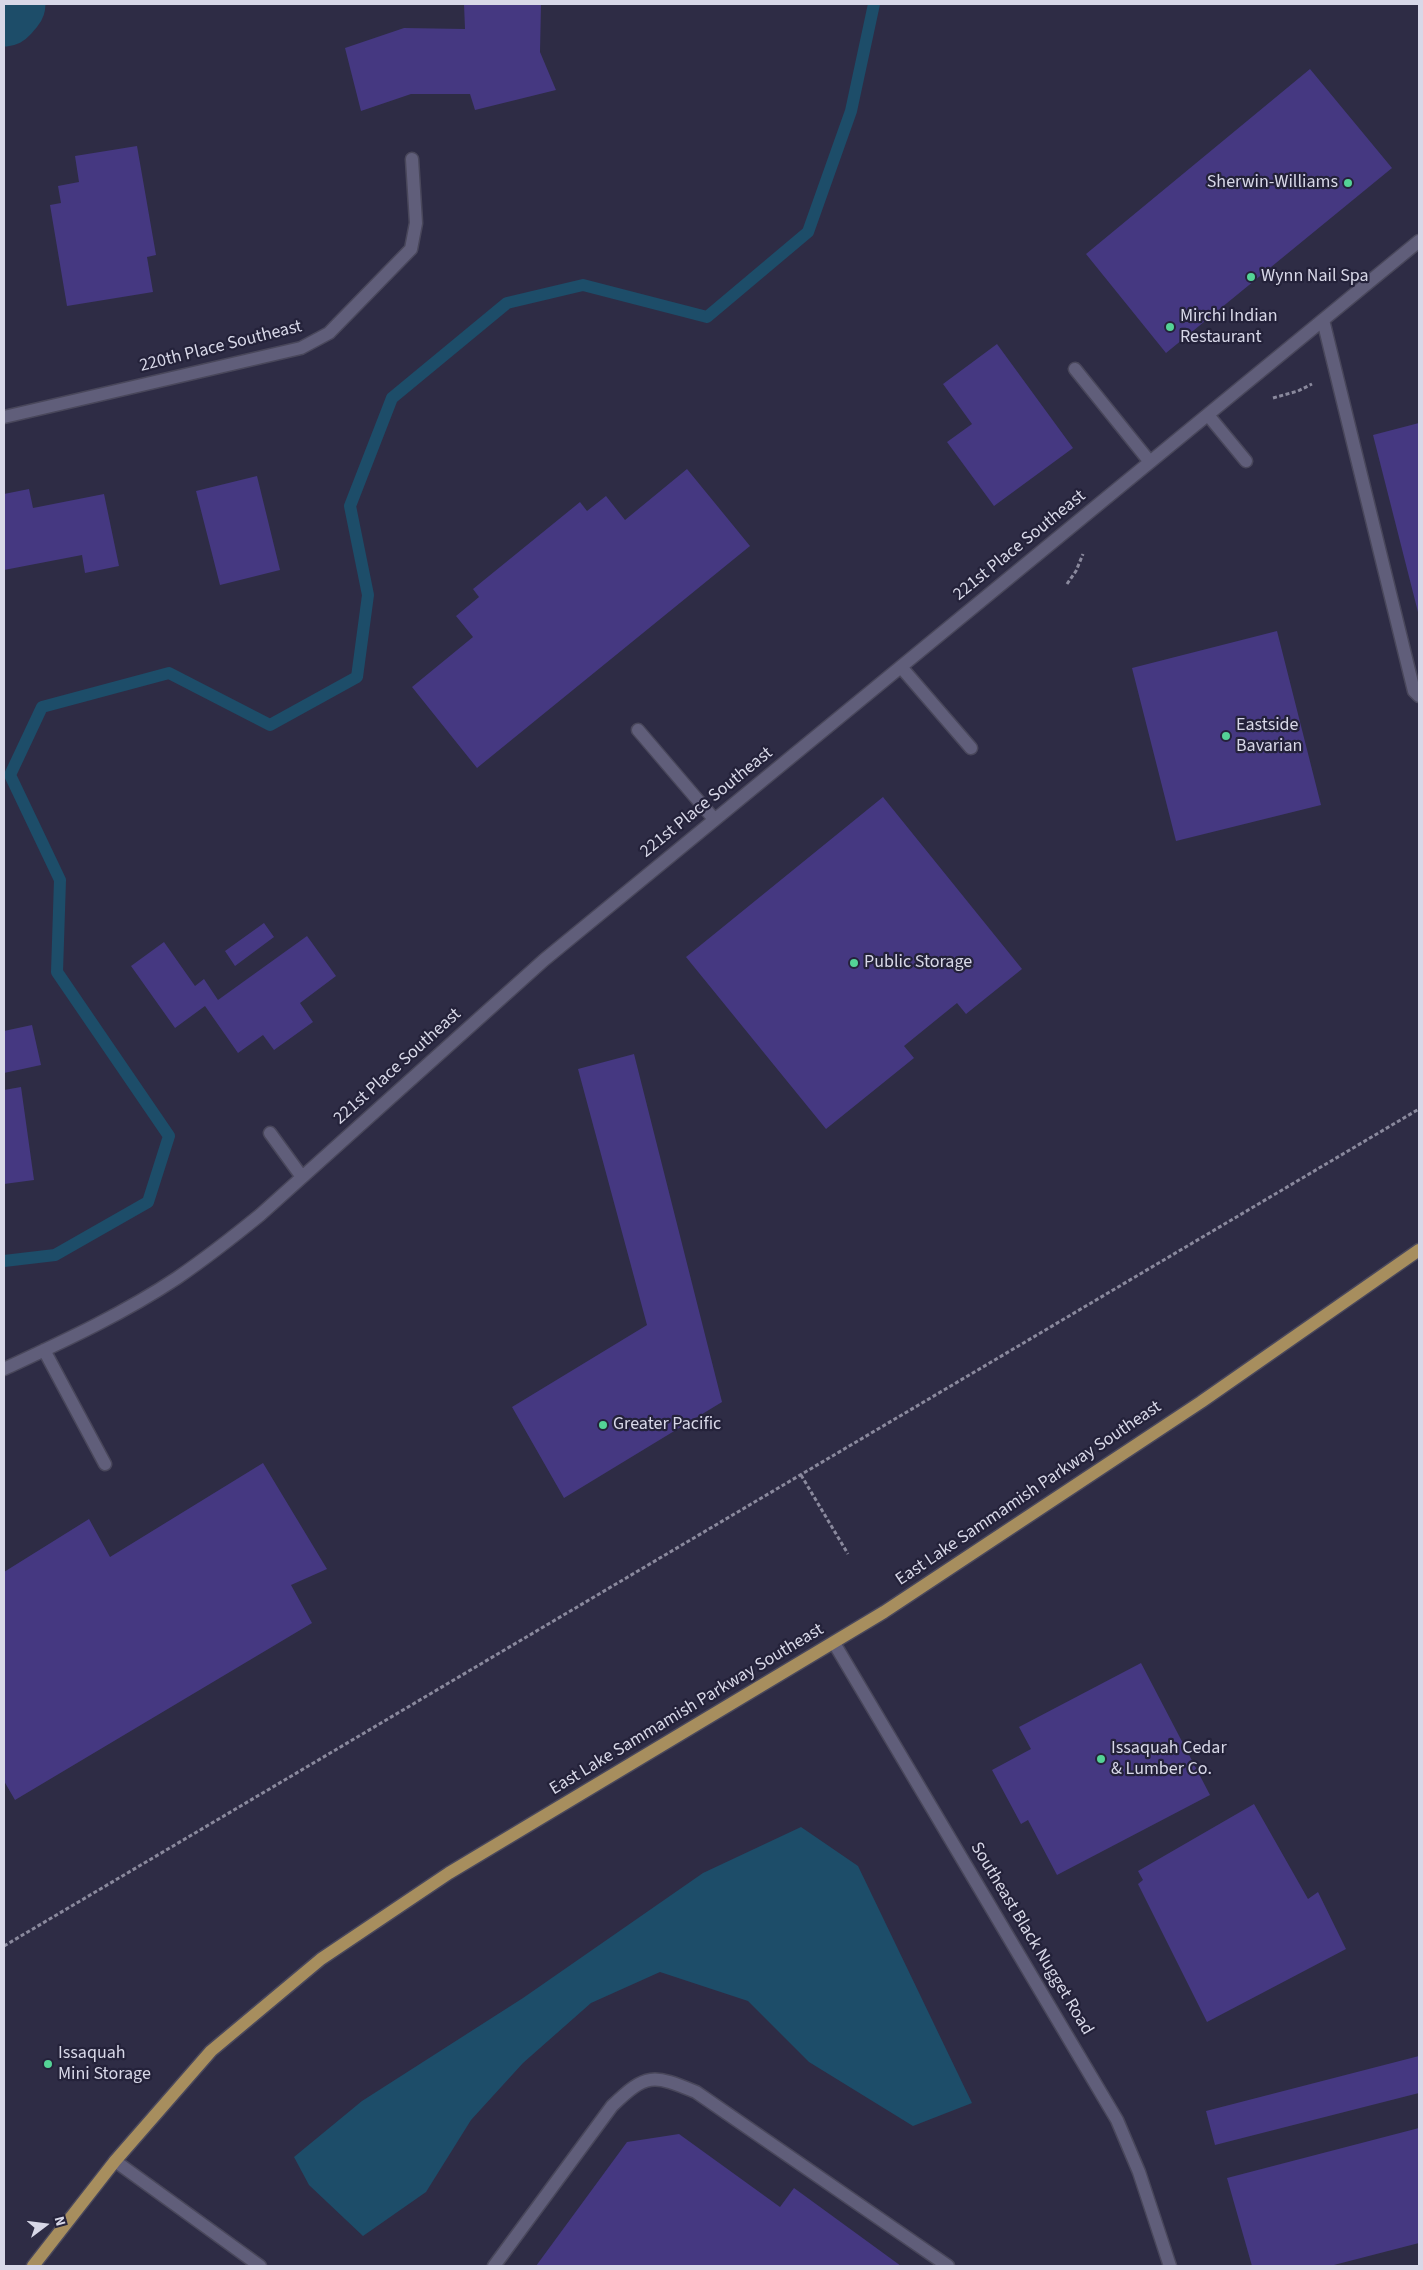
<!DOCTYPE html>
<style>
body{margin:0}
#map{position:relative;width:1423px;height:2270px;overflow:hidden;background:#2e2c45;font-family:"Source Sans 3",sans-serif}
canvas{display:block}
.frame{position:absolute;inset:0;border:5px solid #d8d8e8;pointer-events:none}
.north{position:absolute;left:20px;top:2200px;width:50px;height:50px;-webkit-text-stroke:4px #24223a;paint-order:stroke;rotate:75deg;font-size:14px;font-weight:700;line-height:20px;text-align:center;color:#d8d8e8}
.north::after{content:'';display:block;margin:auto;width:18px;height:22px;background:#d8d8e8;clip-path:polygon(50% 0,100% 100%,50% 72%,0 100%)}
</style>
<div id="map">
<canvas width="1423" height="2270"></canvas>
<div class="frame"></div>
<div class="north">N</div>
</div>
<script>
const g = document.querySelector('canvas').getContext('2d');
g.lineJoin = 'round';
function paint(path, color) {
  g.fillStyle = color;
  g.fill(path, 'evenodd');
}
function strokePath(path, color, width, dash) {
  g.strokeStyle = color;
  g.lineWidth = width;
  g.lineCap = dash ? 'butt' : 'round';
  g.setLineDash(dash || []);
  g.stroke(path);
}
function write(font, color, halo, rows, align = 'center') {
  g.font = font + ' "Source Sans 3",sans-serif';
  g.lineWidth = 4.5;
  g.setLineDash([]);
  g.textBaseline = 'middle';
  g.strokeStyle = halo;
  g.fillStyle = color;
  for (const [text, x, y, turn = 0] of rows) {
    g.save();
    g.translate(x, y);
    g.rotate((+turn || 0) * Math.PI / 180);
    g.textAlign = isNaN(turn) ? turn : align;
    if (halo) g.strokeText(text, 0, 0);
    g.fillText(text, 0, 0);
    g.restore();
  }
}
const water = new Path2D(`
 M 801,1827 L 858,1866 L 972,2103 L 913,2126 L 809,2062 L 748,2001 L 660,1972 L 591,2003 L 523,2063 L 471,2120 L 426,2192 L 363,2236 L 309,2185 L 294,2157 L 362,2101 L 523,1998 L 703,1873 Z`);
const stream = new Path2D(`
 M 4,1261 L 55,1255 L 148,1202 L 169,1136 L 57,972 L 60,880 L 10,775 L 42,707 L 169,673 L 270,725 L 357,677 L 368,595 L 350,506 L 392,398 L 507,303 L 583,285 L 707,317 L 808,232 L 851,111 L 874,4`);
const river = new Path2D(`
 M 4,11 L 10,4`);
const building = new Path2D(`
 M 464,4 L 541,5 L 540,52 L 556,90 L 475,110 L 470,94 L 411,94 L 361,111 L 345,48 L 404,28 L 465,29 Z
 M 1310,69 L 1392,168 L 1166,353 L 1086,254 Z
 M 137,146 L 156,255 L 147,257 L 153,292 L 67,306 L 50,205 L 61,203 L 58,186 L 79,182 L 75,156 Z
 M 997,344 L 1073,448 L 994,506 L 947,442 L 972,424 L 943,384 Z
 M 1419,423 L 1419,616 L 1373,435 Z
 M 687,469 L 750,546 L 477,768 L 412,687 L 473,637 L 456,616 L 479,597 L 473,589 L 580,502 L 587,511 L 606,496 L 625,520 Z
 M 257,476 L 280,570 L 220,585 L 196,491 Z
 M 29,489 L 33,508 L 104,494 L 119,566 L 85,573 L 82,555 L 4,570 L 4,494 Z
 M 1277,631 L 1321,805 L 1176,841 L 1132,668 Z
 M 883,797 L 1022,969 L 966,1014 L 957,1003 L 904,1046 L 914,1058 L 826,1129 L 686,957 Z
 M 264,923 L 274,937 L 235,966 L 225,951 Z
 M 307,936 L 336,976 L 300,1003 L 313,1022 L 274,1050 L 263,1035 L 238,1053 L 205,1006 L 175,1028 L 131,966 L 164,942 L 195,986 L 204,979 L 218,1000 Z
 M 32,1025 L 41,1065 L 4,1073 L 4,1031 Z
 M 634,1054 L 722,1402 L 564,1498 L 512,1407 L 647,1325 L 578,1069 Z
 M 21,1087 L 34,1180 L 4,1184 L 4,1090 Z
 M 263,1463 L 327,1569 L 291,1585 L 312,1623 L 15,1800 L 4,1781 L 4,1572 L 89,1519 L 110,1557 Z
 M 1141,1663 L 1210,1795 L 1057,1875 L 1028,1820 L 1021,1824 L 992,1770 L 1031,1749 L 1019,1727 Z
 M 1254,1804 L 1308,1899 L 1318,1892 L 1346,1949 L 1207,2022 L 1138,1884 L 1143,1880 L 1138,1871 Z
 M 1419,2056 L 1419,2093 L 1215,2145 L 1206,2111 Z
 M 1419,2128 L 1419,2243 L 1330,2266 L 1252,2266 L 1227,2178 Z
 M 679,2134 L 780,2207 L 794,2188 L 901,2266 L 536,2266 L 627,2142 Z`);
const path = new Path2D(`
 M 1273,398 L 1298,391 L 1312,384
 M 1067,584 L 1076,571 L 1083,554
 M 801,1475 L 848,1554
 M 4,1946 L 1419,1109`);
const minor = new Path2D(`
 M 1323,320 L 1414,691 L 1419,696
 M 1075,369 L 1150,462
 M 1208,415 L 1246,461
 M 4,417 L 301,348 L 329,333 L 411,249 L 416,223 L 412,159
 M 901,667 L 971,748
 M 638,730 L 714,819
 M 270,1133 L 302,1177
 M 44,1350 L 105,1464
 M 4,1369 C 62,1342 123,1314 177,1278 C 206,1258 233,1237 260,1215 L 544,960 L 1419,241
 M 834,1643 L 1117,2120 L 1139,2172 L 1170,2266
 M 115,2161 L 260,2266
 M 494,2266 L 612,2106 C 646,2073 653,2074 696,2092 L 948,2266`);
const major = new Path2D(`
 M 33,2266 L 115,2161 L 211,2051 L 321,1959 L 449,1873 L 884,1612 L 1201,1402 L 1419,1250`);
const markers = [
 [1348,183,5,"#54d396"],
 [1251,277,5,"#54d396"],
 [1170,327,5,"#54d396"],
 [1226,736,5,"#54d396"],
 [854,963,5,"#54d396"],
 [603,1425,5,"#54d396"],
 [1101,1759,5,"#54d396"],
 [48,2064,5,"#54d396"]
];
const poiNames = [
 ["Sherwin-Williams",1338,183,"right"],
 ["Wynn Nail Spa",1261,277],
 ["Mirchi Indian",1180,317],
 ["Restaurant",1180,338],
 ["Eastside",1236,726],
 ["Bavarian",1236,747],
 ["Public Storage",864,963],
 ["Greater Pacific",613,1425],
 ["Issaquah Cedar",1111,1749],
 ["& Lumber Co.",1111,1770],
 ["Issaquah",58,2054],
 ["Mini Storage",58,2075]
];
const streetNames = [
 ["220th Place Southeast",221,347,-14],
 ["221st Place Southeast",1020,546,-39],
 ["221st Place Southeast",707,803,-39],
 ["221st Place Southeast",398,1067,-42],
 ["East Lake Sammamish Parkway Southeast",1029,1494,-34],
 ["East Lake Sammamish Parkway Southeast",687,1710,-31],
 ["Southeast Black Nugget Road",1031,1939,59]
];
paint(water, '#1d4d69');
strokePath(stream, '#1d4d69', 12);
strokePath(river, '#1d4d69', 71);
paint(building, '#453881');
strokePath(minor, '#49475b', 15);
strokePath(major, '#49475b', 15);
strokePath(path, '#8a899d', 3, [4, 2.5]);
strokePath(minor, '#605e7a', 12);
strokePath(major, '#a78e5e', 12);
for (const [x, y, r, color] of markers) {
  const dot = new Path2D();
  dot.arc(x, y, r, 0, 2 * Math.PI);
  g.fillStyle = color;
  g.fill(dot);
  strokePath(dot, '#24223a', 2);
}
write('18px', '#d8d8e8', '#24223a', poiNames, 'left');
write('18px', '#d8d8e8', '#24223a', streetNames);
</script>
